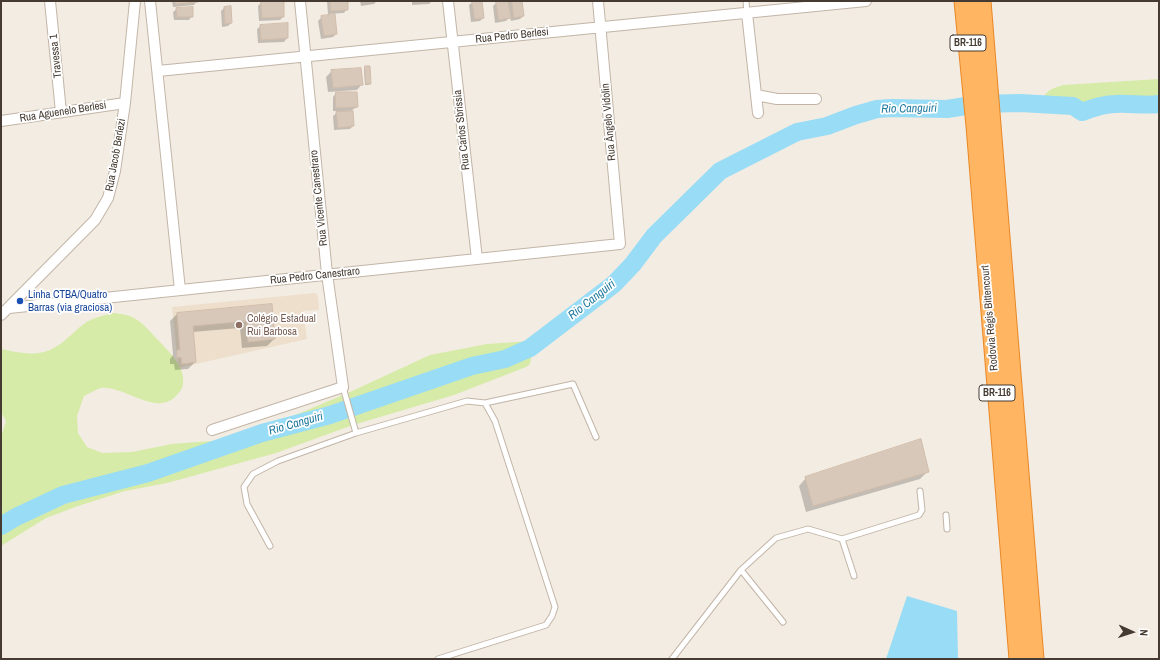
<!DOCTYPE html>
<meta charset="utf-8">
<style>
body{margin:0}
#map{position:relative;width:1160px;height:660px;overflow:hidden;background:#f3ece2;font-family:"Archivo Narrow",sans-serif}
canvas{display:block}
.frame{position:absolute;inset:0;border:2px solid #453b32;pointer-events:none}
.north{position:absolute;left:1112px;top:612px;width:40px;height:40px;-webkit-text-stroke:3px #fff;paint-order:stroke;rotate:93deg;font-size:11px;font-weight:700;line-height:16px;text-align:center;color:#453b32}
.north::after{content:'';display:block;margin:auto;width:14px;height:18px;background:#453b32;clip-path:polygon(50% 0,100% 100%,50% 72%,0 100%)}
</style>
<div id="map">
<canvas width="1160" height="660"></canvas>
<div class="frame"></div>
<div class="north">N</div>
</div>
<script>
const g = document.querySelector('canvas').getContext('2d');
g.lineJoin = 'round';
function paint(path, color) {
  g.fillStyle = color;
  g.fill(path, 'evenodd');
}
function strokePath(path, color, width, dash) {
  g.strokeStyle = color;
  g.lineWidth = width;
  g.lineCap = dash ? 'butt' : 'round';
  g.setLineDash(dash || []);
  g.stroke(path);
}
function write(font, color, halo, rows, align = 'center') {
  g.font = font + ' "Archivo Narrow",sans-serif';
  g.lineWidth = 3.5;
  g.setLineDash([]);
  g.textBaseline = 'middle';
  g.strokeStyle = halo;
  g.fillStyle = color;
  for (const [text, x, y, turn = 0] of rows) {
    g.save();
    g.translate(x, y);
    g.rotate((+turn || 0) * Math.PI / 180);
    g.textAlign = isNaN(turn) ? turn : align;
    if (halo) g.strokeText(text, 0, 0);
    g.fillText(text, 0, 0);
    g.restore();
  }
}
const education = new Path2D(`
 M 315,293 L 318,296 L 319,310 L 303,311 L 307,339 L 178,368 L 172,307 Z`);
const green = new Path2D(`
 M 1159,79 L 1159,109 L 1083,110 L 1040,107 C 1045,91 1048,90 1063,85 Z
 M 112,313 C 134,314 141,321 155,337 C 167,350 189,368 182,388 C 181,391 178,393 176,396 C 156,417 124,385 101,388 C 96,389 89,394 84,396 L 77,416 L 78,433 L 87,447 L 102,453 L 132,452 L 172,444 L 224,440 L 260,430 L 350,392 L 430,355 L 487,344 L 532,341 L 533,348 L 530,364 L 526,367 L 454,395 L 353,425 L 276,453 L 167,483 L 125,491 L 78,506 L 46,518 L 1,546 L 1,437 L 6,421 L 1,412 L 1,349 C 13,351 26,355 38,353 C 59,351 70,334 85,323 C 93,318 102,316 112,313 Z`);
const water = new Path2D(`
 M 907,596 L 957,611 L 958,659 L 886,659 Z`);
const shadow = new Path2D(`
 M 172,1 L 197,1 L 194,5 L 173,7 Z
 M 327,1 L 347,1 L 347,9 L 344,13 L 328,14 Z
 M 360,1 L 377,1 L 374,4 L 361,6 Z
 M 412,1 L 432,1 L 429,4 L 412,5 Z
 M 481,1 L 483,18 L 480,21 L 471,22 L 469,5 L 473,2 Z
 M 508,1 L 521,1 L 523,16 L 520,19 L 511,21 L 510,17 L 506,21 L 495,23 L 493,6 L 497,2 Z
 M 262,2 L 283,2 L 283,17 L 280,20 L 259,21 L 258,6 Z
 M 224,8 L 231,23 L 228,26 L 222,27 L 221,11 Z
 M 177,9 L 192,16 L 189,20 L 174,20 L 173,12 Z
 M 322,17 L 336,34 L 333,37 L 321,39 L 318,21 Z
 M 287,24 L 287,38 L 284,42 L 258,43 L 257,29 L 261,26 Z
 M 365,67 L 370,83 L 369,85 L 365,85 L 364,69 Z
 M 332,71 L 362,84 L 357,90 L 328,92 L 326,77 Z
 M 336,93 L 357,107 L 352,110 L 353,126 L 350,129 L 334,130 L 333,116 L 339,111 L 333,111 L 333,97 Z
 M 271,305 L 274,339 L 267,346 L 242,348 L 240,328 L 192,332 L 195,362 L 188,369 L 175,370 L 174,364 L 170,364 L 170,359 L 173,355 L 170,321 L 177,314 Z
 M 928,471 L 920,479 L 806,512 L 799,486 L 806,478 Z`);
const river = new Path2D(`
 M 1,526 L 16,517 L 63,495 L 148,473 L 262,433 L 330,415 L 472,366 L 505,359 L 530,348 L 614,284 L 633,264 L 654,236 L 720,171 L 797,132 L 827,126 L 856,115 L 877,109 L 891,108 L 947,109 L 978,104 L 1020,103 L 1073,106 L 1082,112 C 1093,108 1104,104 1115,104 C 1130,103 1144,106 1159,104`);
const building = new Path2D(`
 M 175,1 L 198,1 L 198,2 L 176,4 Z
 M 261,1 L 284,1 L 284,17 L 262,18 Z
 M 330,1 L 348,1 L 348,10 L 331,11 Z
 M 472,1 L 482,1 L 484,18 L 475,19 Z
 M 496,1 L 508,1 L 511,18 L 499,20 Z
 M 512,1 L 522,1 L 524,16 L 514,18 Z
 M 231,6 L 232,23 L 225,24 L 224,7 Z
 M 193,7 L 193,17 L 177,17 L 176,8 Z
 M 335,14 L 337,34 L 324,36 L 321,16 Z
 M 288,23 L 288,38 L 261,40 L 260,25 Z
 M 365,66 L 370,66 L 371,84 L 366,84 Z
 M 361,68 L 363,85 L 333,88 L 331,70 Z
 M 336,92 L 357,92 L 358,107 L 336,108 Z
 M 353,111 L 354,126 L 338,128 L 336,112 Z
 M 272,304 L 275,339 L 248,342 L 247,321 L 193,326 L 196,362 L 182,364 L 181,357 L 177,358 L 177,350 L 180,350 L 177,313 Z
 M 921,439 L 929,472 L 813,506 L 805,477 Z`);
const service = new Path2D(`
 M 746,1 L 747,13
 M 343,387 L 356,433
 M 485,403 L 573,384 L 596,437
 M 946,515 L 947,529
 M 270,546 L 247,504 L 244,487 L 253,474 L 278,461 L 356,433 L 467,401 L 485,403 L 495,421 L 555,607 L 552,616 L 546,625 L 438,659
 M 741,570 L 783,622
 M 854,576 L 842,539 L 919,515 L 922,510 L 920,491
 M 672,659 L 741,570 L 776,538 L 808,529 L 842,539`);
const minor = new Path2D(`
 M 50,1 L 61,112
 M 150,1 L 180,290
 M 448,1 L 477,259
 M 747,13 L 758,113
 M 158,71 L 866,1
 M 756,95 L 777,99 L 816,99
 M 1,121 L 125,103
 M 9,308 L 620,244 L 598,1
 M 1,315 L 95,220 L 108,198 L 115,171 L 125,103 L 135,1
 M 212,430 L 343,387 L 327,274 L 300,1`);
const motorway = new Path2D(`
 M 964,1 L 976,126 L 1019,659
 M 981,1 L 1034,659`);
const markers = [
 [20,301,4,"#1a4fb4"],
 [239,325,4,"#8d6e63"]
];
const shields = [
 [968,43,36],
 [997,393,36]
];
const shieldNames = [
 ["BR-116",968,43],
 ["BR-116",997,393]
];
const streetNames = [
 ["Rua Pedro Berlesi",512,36,-6],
 ["Travessa 1",56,56,-96],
 ["Rua Aguenelo Berlesi",63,112,-9],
 ["Rua Ângelo Vidolin",609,122,-95],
 ["Rua Carlos Sbrissia",462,130,-96],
 ["Rua Jacob Berlezi",116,155,-80],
 ["Rua Vicente Canestraro",319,198,-96],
 ["Rua Pedro Canestraro",315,276,-6],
 ["Rodovia Régis Bittencourt",990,318,-95]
];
const transitNames = [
 ["Linha CTBA/Quatro",28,295],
 ["Barras (via graciosa)",28,308]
];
const educationNames = [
 ["Colégio Estadual",247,319],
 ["Rui Barbosa",247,332]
];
const waterNames = [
 ["Rio Canguiri",909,109,-1],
 ["Rio Canguiri",592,300,-38],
 ["Rio Canguiri",296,424,-16]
];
paint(education, '#eddfcb');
paint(green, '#d6eba7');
paint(water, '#98dcf6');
paint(shadow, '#0003');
strokePath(river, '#98dcf6', 18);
paint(building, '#d8c8ba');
strokePath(building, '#d1bca9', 1);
strokePath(service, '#c2b5a7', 7);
strokePath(minor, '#c2b5a7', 12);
strokePath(motorway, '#ea8725', 21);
strokePath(service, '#fff', 5);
strokePath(minor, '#fff', 10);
strokePath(motorway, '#ffb561', 19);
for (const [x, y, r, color] of markers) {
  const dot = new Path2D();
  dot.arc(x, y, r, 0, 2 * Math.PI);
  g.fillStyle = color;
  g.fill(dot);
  strokePath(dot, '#fff', 1.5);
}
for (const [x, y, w] of shields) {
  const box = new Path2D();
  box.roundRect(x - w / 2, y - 8, w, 16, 3);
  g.fillStyle = '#fff';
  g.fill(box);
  strokePath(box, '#453b32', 1);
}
write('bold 10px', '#453b32', null, shieldNames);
write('11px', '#453b32', '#fff', streetNames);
write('11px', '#164399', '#fff', transitNames, 'left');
write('11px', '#785e54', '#fff', educationNames, 'left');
write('italic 12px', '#207aa0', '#fff', waterNames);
</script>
